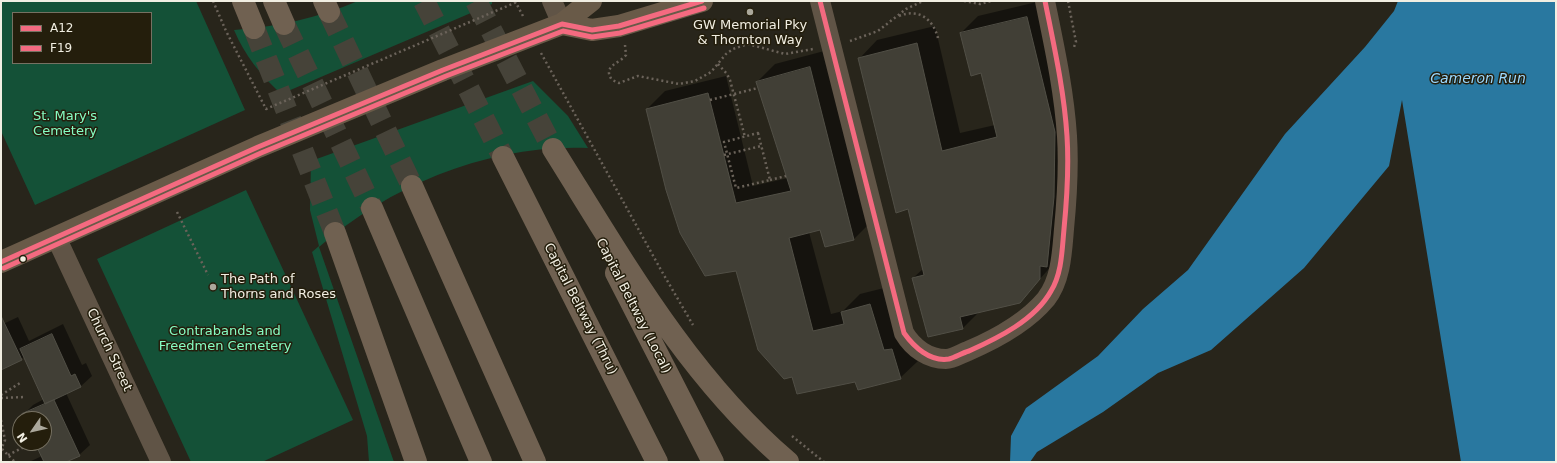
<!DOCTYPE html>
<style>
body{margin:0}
#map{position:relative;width:1557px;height:463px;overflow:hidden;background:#28251b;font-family:"DejaVu Sans",sans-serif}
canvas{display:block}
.frame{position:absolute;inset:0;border:2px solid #f1eee2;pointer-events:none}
.legend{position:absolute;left:12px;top:12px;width:140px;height:52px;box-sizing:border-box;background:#241e0c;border:1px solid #767162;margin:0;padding:5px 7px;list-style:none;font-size:12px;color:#f1eee2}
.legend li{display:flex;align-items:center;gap:8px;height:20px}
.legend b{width:20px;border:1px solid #767162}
.north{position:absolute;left:12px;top:411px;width:40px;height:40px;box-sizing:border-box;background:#241e0c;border:1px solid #767162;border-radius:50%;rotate:236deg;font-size:11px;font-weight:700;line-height:16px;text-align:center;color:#f1eee2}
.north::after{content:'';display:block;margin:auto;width:14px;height:18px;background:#aba89c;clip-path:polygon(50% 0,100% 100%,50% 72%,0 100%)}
</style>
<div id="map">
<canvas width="1557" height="463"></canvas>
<div class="frame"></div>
<ul class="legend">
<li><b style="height:5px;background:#f46a80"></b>A12</li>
<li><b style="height:5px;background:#f46a80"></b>F19</li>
</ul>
<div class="north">N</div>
</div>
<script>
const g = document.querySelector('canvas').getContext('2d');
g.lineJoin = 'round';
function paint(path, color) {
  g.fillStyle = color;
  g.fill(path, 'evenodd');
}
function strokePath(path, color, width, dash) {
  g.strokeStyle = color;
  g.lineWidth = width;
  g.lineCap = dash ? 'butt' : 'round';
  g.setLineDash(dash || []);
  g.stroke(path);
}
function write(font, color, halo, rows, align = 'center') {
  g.font = font + ' "DejaVu Sans",sans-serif';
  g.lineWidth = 3;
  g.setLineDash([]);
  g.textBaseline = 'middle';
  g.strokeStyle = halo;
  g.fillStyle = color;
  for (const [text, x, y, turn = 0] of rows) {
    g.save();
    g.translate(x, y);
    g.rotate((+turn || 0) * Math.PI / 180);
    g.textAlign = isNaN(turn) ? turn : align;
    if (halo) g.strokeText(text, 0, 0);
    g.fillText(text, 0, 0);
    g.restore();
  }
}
const green = new Path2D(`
 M 1,1 L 196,1 L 245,110 L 35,205 L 1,131 ZM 13,13 L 151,13 L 151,63 L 13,63 Z
 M 358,1 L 492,1 L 492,4 L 281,94 C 261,75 245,56 234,30 C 277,27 318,18 358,1 Z
 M 533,81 L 568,116 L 588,148 C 491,144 392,184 319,247 L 394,462 L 369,462 L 367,436 L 312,252 L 319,246 L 310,210 L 311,161 Z
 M 246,190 L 353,420 L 262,462 L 191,462 L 97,259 Z`);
const water = new Path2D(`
 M 1398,1 L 1556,1 L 1556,462 L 1461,462 L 1402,100 L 1389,166 L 1304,268 L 1211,350 L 1158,373 L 1103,412 L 1037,452 L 1030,462 L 1010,462 L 1011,436 L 1026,408 L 1098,356 L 1143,309 L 1188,270 L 1285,134 L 1365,47 L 1394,11 Z`);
const shadow = new Path2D(`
 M 1041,1 L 1072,113 L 1057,260 L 1019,302 L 980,311 L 963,328 L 913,278 L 924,268 L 909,208 L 860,58 L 877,40 L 935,26 L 960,133 L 995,125 L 981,72 L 961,33 L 978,16 Z
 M 828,50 L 872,221 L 854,239 L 825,246 L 821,229 L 809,232 L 831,314 L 843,311 L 860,294 L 888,287 L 918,361 L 900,378 L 856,380 L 793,376 L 647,109 L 665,91 L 726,76 L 753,186 L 788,178 L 757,82 L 775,64 Z
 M 18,317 L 29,341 L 63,324 L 82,365 L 86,363 L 92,376 L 80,387 L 66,393 L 90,445 L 79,455 L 64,462 L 29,462 L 42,456 L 36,443 L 44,443 L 44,419 L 25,419 L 23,415 L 33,405 L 44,399 L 25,357 L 1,369 L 1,325 Z`);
const building = new Path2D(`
 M 1027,17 L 1055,132 L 1054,197 L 1047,267 L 1040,266 L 1040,279 L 1020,303 L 960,317 L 963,329 L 928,337 L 912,278 L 924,275 L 908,209 L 896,213 L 858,58 L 917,43 L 942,151 L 997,137 L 981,73 L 971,76 L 960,33 Z
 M 810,67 L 854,240 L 825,247 L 820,230 L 789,238 L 813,331 L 844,324 L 841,312 L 870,304 L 884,350 L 892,349 L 901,379 L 858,390 L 855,382 L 797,394 L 792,377 L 784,379 L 758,350 L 736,271 L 705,276 L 680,233 L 666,190 L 646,109 L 708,93 L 736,203 L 791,191 L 756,82 Z
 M 1,316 L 22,360 L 1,370 Z
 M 52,334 L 71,376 L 75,374 L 81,387 L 45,404 L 20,349 Z
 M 54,400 L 80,456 L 66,462 L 44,462 L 35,443 L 44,443 L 44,419 L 24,419 L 22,414 Z`);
const highwayTunnel = new Path2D(`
 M 424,1 L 503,157
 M 476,1 L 553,149
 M 329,12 L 412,186
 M 284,24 L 372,208
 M 254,28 L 335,233`);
const path = new Path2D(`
 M 213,1 L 226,31 L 266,109 L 519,1
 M 515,1 L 524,18
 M 964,1 L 980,4 L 991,1
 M 1068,1 L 1076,42 L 1074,47
 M 899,16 C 919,8 933,19 938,38
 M 850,41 L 878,31 L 906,9 L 923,1
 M 625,45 L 626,55 C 619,64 602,66 612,80 L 619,83 L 638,76 L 679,84 L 695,81 L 711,72 L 726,54 L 733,49 L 748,44 L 785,54 L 813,49
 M 541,53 L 661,270 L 693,325
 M 718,64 L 727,74 L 730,80 L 745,137
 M 710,100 L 758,88
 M 758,133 L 770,180 L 736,188 L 724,142 Z
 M 724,155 L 761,146
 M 770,180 L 786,176
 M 177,212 L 208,275
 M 1,395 L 20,383
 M 1,398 L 25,397
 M 1,420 L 5,440 L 1,450
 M 792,436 L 824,462
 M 2,449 L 15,462
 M 8,455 L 26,446`);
const minor = new Path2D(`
 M 552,1 L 562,24
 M 820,1 L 904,333 C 913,348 928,359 946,359 C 953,359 962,353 968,351 C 996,339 1027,322 1046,299 C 1061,280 1062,253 1064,229 C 1067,198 1069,167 1067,136 C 1064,90 1054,45 1045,1
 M 56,237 L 161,462`);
const major = new Path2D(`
 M 562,24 L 592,30 L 619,26 L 702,1
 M 1,262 L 258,147 L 443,70 L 562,24 L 591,1`);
const highway = new Path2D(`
 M 243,1 L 254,28
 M 274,1 L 284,24
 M 324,1 L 329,12
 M 553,149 C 622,259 688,377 788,462
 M 503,157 L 657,462
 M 412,186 L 535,462
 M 372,208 L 481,462
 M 335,233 L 416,462
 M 616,273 L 713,462`);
const bus1 = new Path2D(`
 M 820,1 L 904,333 C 914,347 930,362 949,359 C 956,357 962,353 969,351 C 998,338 1035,320 1051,291 C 1062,273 1062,250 1064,229 C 1067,198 1069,167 1067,136 C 1064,90 1054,46 1045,1
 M 1,262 L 258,147 L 443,70 L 562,24 L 592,30 L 619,26 L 702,1`);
const bus2 = new Path2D(`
 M 4,268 L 261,153 L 446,76 L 563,31 L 592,37 L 620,33 L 704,8`);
const markers = [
 [750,12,4,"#aba89c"],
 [23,259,3.5,"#f1eee2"],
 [213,287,4,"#aba89c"]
];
const poiNames = [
 ["GW Memorial Pky",750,26],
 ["& Thornton Way",750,41],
 ["The Path of",221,280,"left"],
 ["Thorns and Roses",221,295,"left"]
];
const parkNames = [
 ["St. Mary's",65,117],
 ["Cemetery",65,132],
 ["Contrabands and",225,332],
 ["Freedmen Cemetery",225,347]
];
const streetNames = [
 ["Capital Beltway (Local)",633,306,63],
 ["Capital Beltway (Thru)",580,309,63],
 ["Church Street",109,350,65]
];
const waterNames = [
 ["Cameron Run",1478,79]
];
paint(green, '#145137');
paint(water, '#2978a0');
paint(shadow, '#0007');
paint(building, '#413f36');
strokePath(building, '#514f46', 1);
strokePath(highwayTunnel, '#464339', 22, [22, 11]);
strokePath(path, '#6b635a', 2.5, [2, 3]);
strokePath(minor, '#605446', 20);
strokePath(major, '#695a48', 22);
strokePath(highway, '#706151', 22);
strokePath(bus1, '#f46a80', 5);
strokePath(bus2, '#f46a80', 5);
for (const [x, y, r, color] of markers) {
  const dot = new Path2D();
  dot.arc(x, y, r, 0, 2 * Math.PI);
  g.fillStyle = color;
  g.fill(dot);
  strokePath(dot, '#241e0c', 1.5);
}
write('13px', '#f1eee2', '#241e0c', poiNames);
write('13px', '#86fdc3', '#241e0c', parkNames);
write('13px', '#f1eee2', '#241e0c', streetNames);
write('italic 14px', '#9bd8fe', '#241e0c', waterNames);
</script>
